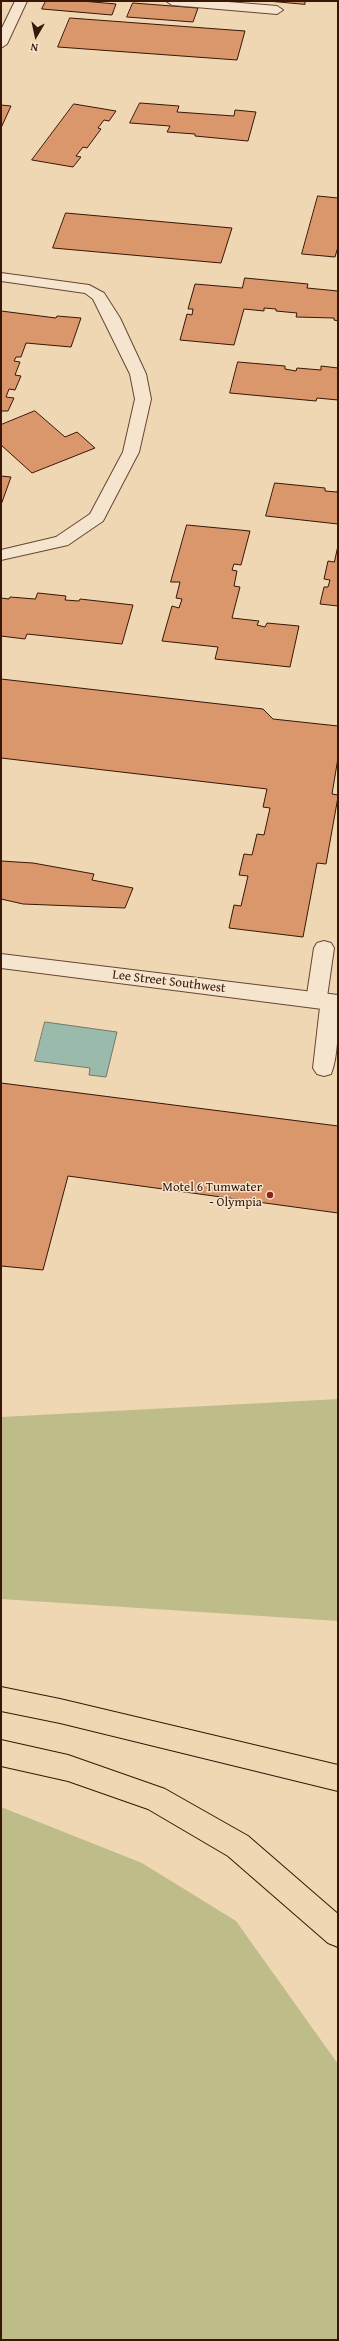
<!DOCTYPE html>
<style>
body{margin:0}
#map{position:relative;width:339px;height:2341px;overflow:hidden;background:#f0d7b3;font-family:"Gentium Book Plus",serif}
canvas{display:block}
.frame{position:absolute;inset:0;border:2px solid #381608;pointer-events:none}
.north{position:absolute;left:16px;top:16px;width:40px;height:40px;-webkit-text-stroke:3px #f5e5ce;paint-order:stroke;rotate:189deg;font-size:11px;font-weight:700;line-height:16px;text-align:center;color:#381608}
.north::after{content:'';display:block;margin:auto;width:14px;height:18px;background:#381608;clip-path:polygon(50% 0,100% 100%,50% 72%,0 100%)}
</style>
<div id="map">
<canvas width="339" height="2341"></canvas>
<div class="frame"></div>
<div class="north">N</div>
</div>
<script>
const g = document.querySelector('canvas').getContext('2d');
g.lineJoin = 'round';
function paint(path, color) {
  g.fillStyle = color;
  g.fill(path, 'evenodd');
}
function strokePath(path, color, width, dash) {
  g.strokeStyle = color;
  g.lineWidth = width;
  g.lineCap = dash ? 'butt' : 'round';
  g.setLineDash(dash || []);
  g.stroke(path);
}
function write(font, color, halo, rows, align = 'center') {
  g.font = font + ' "Gentium Book Plus",serif';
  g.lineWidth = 3;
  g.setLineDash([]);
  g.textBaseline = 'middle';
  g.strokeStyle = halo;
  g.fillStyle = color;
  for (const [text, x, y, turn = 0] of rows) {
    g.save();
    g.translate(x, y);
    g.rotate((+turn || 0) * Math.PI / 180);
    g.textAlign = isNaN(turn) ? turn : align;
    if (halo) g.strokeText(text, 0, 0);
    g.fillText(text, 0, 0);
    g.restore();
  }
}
const green = new Path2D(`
 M 338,1399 L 338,1621 L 1,1599 L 1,1417 Z
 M 1,1807 L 142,1863 L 236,1921 L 338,2064 L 338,2340 L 1,2340 Z`);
const water = new Path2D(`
 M 45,1022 L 117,1032 L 106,1077 L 89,1075 L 90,1068 L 35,1061 Z`);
const building = new Path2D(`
 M 46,1 L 82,1 L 116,4 L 112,15 L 42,9 Z
 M 268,1 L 305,1 L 305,4 Z
 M 133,3 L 198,8 L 193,22 L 127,17 Z
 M 70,18 L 245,31 L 237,60 L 58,47 Z
 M 140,103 L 179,106 L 177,112 L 234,116 L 235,110 L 256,112 L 248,141 L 195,136 L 195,134 L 167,132 L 170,126 L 130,123 Z
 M 74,104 L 116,111 L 109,121 L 104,120 L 98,128 L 101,129 L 87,148 L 83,147 L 76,156 L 81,157 L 73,167 L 32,160 Z
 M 1,105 L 11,106 L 1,128 Z
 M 318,196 L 338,198 L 338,247 L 335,257 L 302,254 Z
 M 66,213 L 232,228 L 221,263 L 53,248 Z
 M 245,278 L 308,284 L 307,288 L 338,291 L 338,321 L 334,320 L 334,318 L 296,317 L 297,313 L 276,311 L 276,309 L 264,308 L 264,311 L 244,309 L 234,345 L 180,340 L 187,314 L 192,315 L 193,309 L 188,309 L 195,284 L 242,288 Z
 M 1,311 L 56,318 L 57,316 L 81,318 L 71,347 L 26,343 L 21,357 L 16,357 L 14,361 L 20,362 L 15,375 L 21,376 L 15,390 L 9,389 L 6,397 L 14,398 L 8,411 L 1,411 Z
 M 238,362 L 285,366 L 285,369 L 296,371 L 297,368 L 321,370 L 321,366 L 338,368 L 338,400 L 317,398 L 316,401 L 230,393 Z
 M 35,411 L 65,437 L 77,432 L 95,448 L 32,473 L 1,445 L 1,425 Z
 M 1,476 L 11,477 L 1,505 Z
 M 275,483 L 325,488 L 325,491 L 337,492 L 338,488 L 338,524 L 266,516 Z
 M 187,525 L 250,531 L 241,565 L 234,564 L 232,570 L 237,571 L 234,586 L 240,587 L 232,618 L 259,621 L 257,625 L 265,627 L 267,623 L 299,626 L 290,667 L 215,659 L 218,647 L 162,641 L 172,606 L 179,608 L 182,599 L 176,598 L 180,582 L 171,582 Z
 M 338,546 L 338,606 L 320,604 L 324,587 L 328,587 L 330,580 L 324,579 L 328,561 L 334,562 Z
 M 38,593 L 66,596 L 65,600 L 79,601 L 80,599 L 133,605 L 122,644 L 27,634 L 25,639 L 1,636 L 1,598 L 9,599 L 10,597 L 35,599 Z
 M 1,679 L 263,709 L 273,719 L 338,726 L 338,758 L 332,794 L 338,795 L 338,797 L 326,864 L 317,863 L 303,937 L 229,928 L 234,905 L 241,906 L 248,876 L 239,875 L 244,854 L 252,855 L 257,834 L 264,835 L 270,808 L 263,807 L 267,789 L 1,758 Z
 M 1,861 L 33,863 L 94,874 L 92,880 L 133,888 L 125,908 L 23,904 L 1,899 Z
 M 1,1083 L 338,1126 L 338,1213 L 68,1176 L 43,1270 L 1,1266 Z`);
const service = new Path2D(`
 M 15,1 L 27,1 L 7,44 L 1,48 L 1,30 Z
 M 166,1 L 216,1 L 277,6 L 283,10 L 277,14 L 172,5 Z
 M 324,941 L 331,943 L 334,948 L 327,997 L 338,998 C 338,1019 339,1055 331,1074 L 324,1076 L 317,1074 L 313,1068 L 320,1007 L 309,1006 L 306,1001 L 314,948 L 317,943 Z`);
const minor = new Path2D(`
 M 1,273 L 89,285 L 104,293 L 120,318 L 146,374 L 151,399 L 139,452 L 103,521 L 68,545 L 1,560 L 1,550 L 56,537 L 90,514 L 123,452 L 135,399 L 130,374 L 93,299 L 85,293 L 1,281 Z`);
const tertiary = new Path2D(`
 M 1,954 L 338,995 L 338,1011 L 1,968 Z`);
const motorway = new Path2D(`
 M 1,1687 L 60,1699 L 338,1765 L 338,1791 L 60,1723 L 1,1711 Z
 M 1,1740 L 68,1755 L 165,1789 L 248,1836 L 338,1914 L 338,1947 L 328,1943 L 228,1856 L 148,1809 L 68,1781 L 1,1766 Z`);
const markers = [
 [270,1195,4,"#8f2418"]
];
const streetNames = [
 ["Lee Street Southwest",169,982,7]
];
const poiNames = [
 ["Motel 6 Tumwater",262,1188],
 ["- Olympia",262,1203]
];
paint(green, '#bebd89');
paint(water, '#9abaac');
strokePath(water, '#73786a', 1);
paint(building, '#d9976b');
strokePath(building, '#381608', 1);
strokePath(service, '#664633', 2);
strokePath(minor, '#664633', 2);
strokePath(tertiary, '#664633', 2);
strokePath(motorway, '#381608', 2);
paint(service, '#f5e5ce');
paint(minor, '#f5e5ce');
paint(tertiary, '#f5e5ce');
paint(motorway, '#f0d7b3');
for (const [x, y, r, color] of markers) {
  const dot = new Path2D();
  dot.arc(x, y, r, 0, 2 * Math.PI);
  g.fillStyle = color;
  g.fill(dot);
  strokePath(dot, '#f5e5ce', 1.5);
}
write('13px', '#381608', '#f5e5ce', streetNames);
write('13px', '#381608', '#f5e5ce', poiNames, 'right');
</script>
